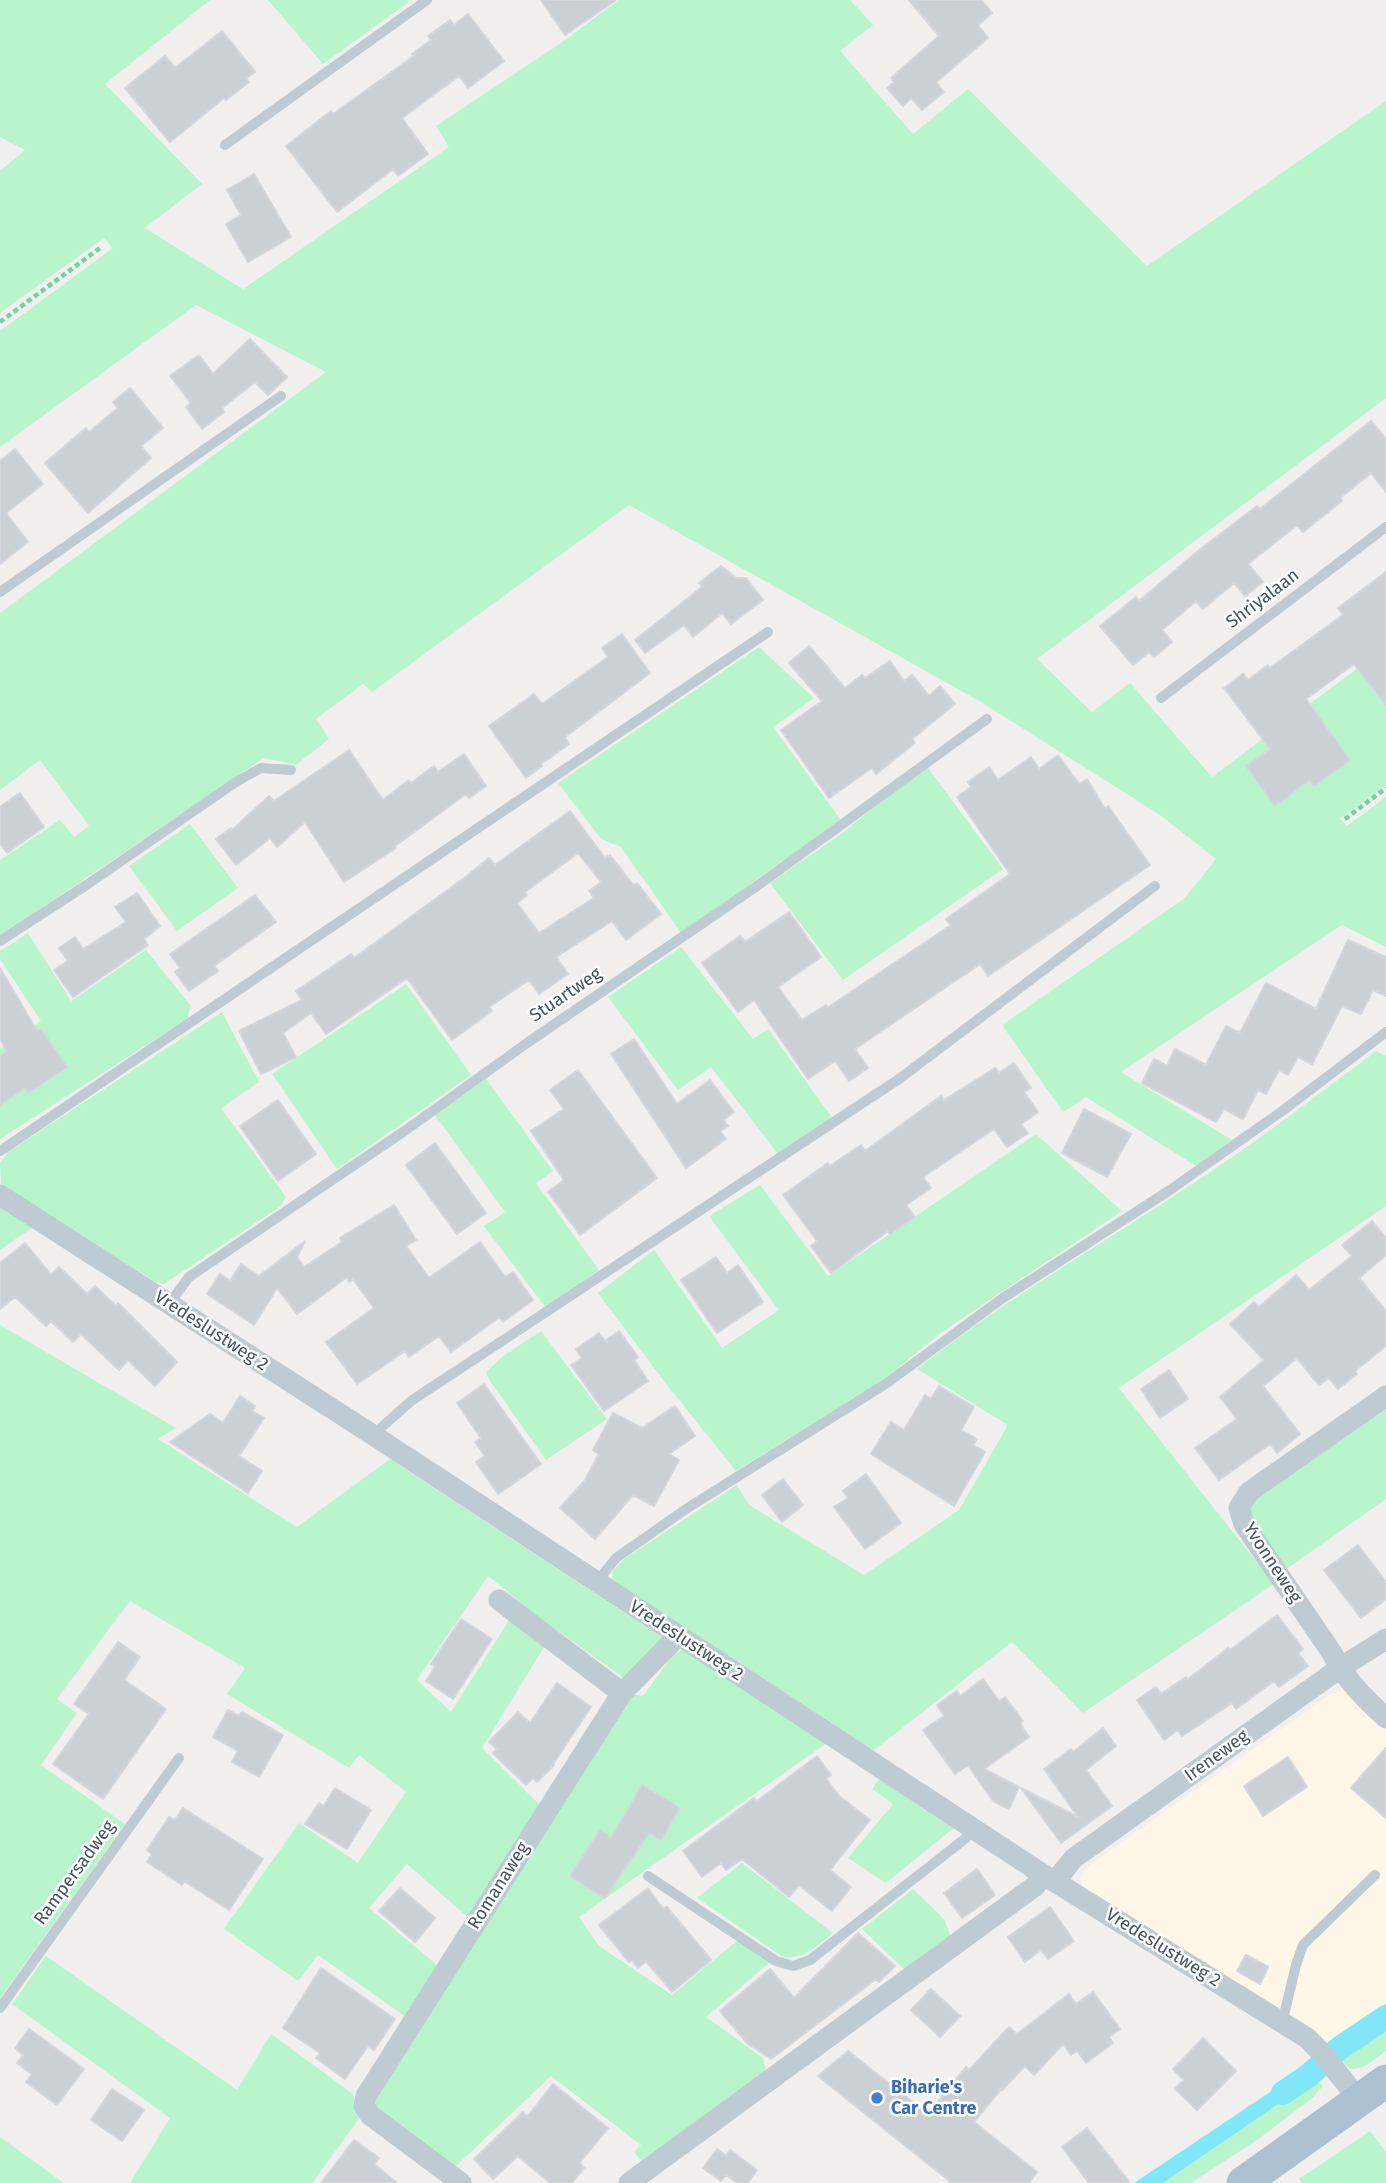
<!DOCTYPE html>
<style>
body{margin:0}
canvas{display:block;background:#f2efef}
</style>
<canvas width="1386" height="2183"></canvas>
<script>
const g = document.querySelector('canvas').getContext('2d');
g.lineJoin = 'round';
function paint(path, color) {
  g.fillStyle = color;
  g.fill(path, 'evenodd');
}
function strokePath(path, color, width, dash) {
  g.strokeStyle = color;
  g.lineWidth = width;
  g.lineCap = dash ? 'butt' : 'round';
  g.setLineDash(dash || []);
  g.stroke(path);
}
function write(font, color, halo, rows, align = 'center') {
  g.font = font + ' "Fira Sans",sans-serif';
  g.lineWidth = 5;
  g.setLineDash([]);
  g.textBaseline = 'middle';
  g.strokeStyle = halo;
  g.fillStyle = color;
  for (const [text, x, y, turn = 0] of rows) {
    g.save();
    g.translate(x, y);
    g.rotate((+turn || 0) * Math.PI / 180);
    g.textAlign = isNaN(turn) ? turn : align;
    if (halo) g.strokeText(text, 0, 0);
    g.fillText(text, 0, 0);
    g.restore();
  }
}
const commercial = new Path2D(`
 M 1343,1691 L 1355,1697 L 1386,1725 L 1386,2004 L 1329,2042 L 1304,2023 L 1252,1995 L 1083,1888 L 1080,1879 L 1086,1868 L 1329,1695 Z`);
const green = new Path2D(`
 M 0,0 L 210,0 L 105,84 L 202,184 L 145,228 L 243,289 L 449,147 L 436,126 L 561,43 L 619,0 L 850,0 L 873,25 L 840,51 L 913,134 L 968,89 L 1147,266 L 1386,101 L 1386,398 L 1037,659 L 1092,712 L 1130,683 L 1212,777 L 1386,647 L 1386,785 L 1340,819 L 1347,826 L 1386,797 L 1386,947 L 1342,925 L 1121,1072 L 1232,1140 L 1196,1166 L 1086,1097 L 1063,1112 L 1002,1025 L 1185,898 L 1216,859 L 1160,815 L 981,702 L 629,505 L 372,692 L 363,684 L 316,719 L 329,739 L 296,765 L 264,758 L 0,936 L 0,860 L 60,820 L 74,837 L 89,826 L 40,760 L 0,790 L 0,613 L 326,372 L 196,305 L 0,447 L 0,331 L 113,248 L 104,238 L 0,313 L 0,171 L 25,150 L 0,137 Z
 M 268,0 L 407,0 L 409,2 L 323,64 Z
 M 759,647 L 814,698 L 773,727 L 841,820 L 681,933 L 621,847 L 601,839 L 558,783 Z
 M 928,768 L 1003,869 L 843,980 L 770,883 L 844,832 L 892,792 Z
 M 190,824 L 238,888 L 177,931 L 129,866 Z
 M 28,933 L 71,1001 L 146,950 L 191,1006 L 187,1019 L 0,1139 L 0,1049 L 41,1021 L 0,959 L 0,951 Z
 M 681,947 L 753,1039 L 768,1029 L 834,1120 L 779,1155 L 711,1067 L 678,1090 L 608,997 Z
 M 406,984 L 471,1075 L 337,1169 L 272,1074 Z
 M 222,1012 L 259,1082 L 221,1108 L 286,1197 L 281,1206 L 164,1284 L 154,1281 L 1,1186 L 0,1163 L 8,1152 Z
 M 1376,1051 L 1386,1056 L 1386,1206 L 1119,1388 L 1274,1584 L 1083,1713 L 1012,1642 L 873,1751 L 613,1582 L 612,1572 L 624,1559 L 737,1485 L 749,1505 L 864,1575 L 959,1510 L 1008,1425 L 917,1369 C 999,1304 1090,1251 1177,1194 C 1246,1150 1311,1100 1376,1051 Z
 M 486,1079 L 553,1171 L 536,1183 L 599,1270 L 546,1308 L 484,1226 L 505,1212 L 435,1115 Z
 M 1036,1134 L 1122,1211 L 942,1332 L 886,1378 L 736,1471 L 667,1385 L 598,1293 L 654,1250 L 722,1348 L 779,1310 L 709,1216 L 760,1185 L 828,1276 Z
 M 0,1203 L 36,1225 L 0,1250 Z
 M 0,1325 L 176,1428 L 158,1439 L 297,1527 L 390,1459 L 666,1640 L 624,1678 L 537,1616 L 488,1576 L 417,1680 L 451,1712 L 510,1619 L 546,1644 L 482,1748 L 542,1807 L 470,1919 L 407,1864 L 369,1908 L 438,1966 L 406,2017 L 318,1955 L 298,1981 L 224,1929 L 299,1823 L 358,1863 L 406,1792 L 359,1755 L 349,1768 L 227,1694 L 245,1668 L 130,1601 L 57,1699 L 77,1713 L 41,1765 L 125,1824 L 0,1998 Z
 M 541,1331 L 607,1419 L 546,1460 L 490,1381 L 486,1372 L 503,1356 Z
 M 1386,1406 L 1386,1499 L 1285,1570 L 1250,1521 L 1248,1503 Z
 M 685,1649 L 827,1743 L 579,1917 L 599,1946 L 672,1995 L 738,1940 L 770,1962 L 706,2017 L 763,2058 L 766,2070 L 643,2162 L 634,2152 L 641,2145 L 551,2076 L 454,2168 L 377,2108 L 373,2101 L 624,1693 L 643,1696 L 673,1655 Z
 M 879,1779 L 955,1827 L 886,1883 L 848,1858 L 893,1804 L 872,1789 Z
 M 742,1863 L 833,1933 C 818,1945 804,1960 783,1957 L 697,1898 Z
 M 913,1889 L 944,1919 L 951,1937 L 905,1970 L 862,1929 Z
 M 46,1956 L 237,2090 L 271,2034 L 353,2094 L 359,2119 L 312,2183 L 130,2183 L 170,2118 L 12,2004 Z
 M 1386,2030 L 1386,2051 C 1373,2060 1353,2081 1342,2060 Z
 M 1315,2079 L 1323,2086 L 1311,2099 L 1260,2138 L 1191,2183 L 1163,2183 Z
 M 1370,2131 L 1386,2152 L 1386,2183 L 1302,2183 L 1299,2179 Z
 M 0,2137 L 64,2183 L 0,2183 Z`);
const water = new Path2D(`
 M 1386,2004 L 1386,2030 L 1342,2060 L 1329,2042 Z
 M 1306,2068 L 1315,2079 L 1163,2183 L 1134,2183 Z`);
const canal = new Path2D(`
 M 1283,2093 L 1309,2075 L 1340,2048 L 1386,2017`);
const building = new Path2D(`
 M 541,0 L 616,0 L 565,35 Z
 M 909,0 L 981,0 L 992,13 L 978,25 L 988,38 L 936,82 L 944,92 L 922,110 L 911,98 L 903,106 L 887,88 L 894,82 L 891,78 L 939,36 Z
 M 468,14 L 504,61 L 468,88 L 459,76 L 402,118 L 428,154 L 398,176 L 393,169 L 337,212 L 286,146 L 331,111 L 333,114 L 414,56 L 412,54 L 431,40 L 428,36 L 450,20 L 454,25 Z
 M 222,31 L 255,72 L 246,78 L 249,82 L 226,100 L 224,98 L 170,142 L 125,88 L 165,56 L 175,68 Z
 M 254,174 L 291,237 L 248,262 L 226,224 L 241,215 L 227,190 Z
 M 250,339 L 287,377 L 268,395 L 255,382 L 222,408 L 224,412 L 202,429 L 186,407 L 191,403 L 170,376 L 199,355 L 213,374 Z
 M 130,388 L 163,428 L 141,446 L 151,458 L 88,513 L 45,463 L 86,428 L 89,432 L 118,408 L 113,402 Z
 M 1371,421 L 1386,439 L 1386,492 L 1371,473 L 1340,498 L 1342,501 L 1303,532 L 1297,525 L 1248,564 L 1263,582 L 1245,596 L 1234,583 L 1203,609 L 1196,601 L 1162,630 L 1172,642 L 1154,657 L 1149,652 L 1133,665 L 1100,626 L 1136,597 L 1139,601 L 1198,551 L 1257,506 L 1260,509 Z
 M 15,449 L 43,484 L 6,513 L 28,542 L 0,564 L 0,461 Z
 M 721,566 L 736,578 L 746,578 L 763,600 L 731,624 L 722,613 L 693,637 L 684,625 L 645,653 L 635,640 L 702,587 L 699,583 Z
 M 1386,572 L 1386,705 L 1354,664 L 1306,699 L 1350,760 L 1314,786 L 1309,780 L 1275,806 L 1246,766 L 1270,749 L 1224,688 L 1243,674 L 1248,680 L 1268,665 L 1270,668 L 1343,615 L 1338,608 Z
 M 622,634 L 650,673 L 565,737 L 569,744 L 541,764 L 542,766 L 526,778 L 489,726 L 534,694 L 542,704 L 608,657 L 602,648 Z
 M 809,646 L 845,688 L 862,675 L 865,678 L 890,661 L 904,681 L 912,675 L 929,696 L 940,686 L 955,704 L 912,739 L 915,743 L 876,774 L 872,768 L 829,798 L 781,730 L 822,701 L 789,663 Z
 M 349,750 L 383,800 L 409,780 L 411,783 L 434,766 L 438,772 L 464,754 L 486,786 L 469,798 L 466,794 L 395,846 L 396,848 L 344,882 L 305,822 L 277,847 L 270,838 L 236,865 L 216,839 L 231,828 L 232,830 L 269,796 L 274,801 Z
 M 1058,755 L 1079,784 L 1087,779 L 1105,809 L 1108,806 L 1150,865 L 988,976 L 980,964 L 855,1049 L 868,1068 L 849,1081 L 835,1061 L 808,1079 L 754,1000 L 738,1012 L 702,963 L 740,936 L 745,942 L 789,912 L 821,957 L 778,987 L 802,1020 L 826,1005 L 827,1008 L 951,925 L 946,919 L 1010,874 L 957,797 L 971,787 L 968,782 L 989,767 L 998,780 L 1031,757 L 1039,769 Z
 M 20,793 L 44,827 L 7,853 L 0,843 L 0,807 Z
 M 570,811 L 605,858 L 610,855 L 634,886 L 637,883 L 661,914 L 626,940 L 612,921 L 556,957 L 568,974 L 539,994 L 529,980 L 489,1007 L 492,1011 L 452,1040 L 407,978 L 326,1034 L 311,1013 L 283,1033 L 296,1057 L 261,1074 L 239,1031 L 302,1000 L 296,991 L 351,954 L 354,958 L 467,876 L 489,858 L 495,865 ZM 578,853 L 601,882 L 589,891 L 594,898 L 539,933 L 517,903 L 527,895 L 525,892 Z
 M 137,893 L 160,926 L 144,939 L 148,945 L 73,997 L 54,970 L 68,961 L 59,948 L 75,937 L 83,949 L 126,922 L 115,907 Z
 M 255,895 L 276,922 L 214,966 L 218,971 L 189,991 L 175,972 L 180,968 L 170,954 Z
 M 1348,940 L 1386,957 L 1386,996 L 1373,990 L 1361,1014 L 1342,1006 L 1312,1064 L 1298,1057 L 1288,1075 L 1279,1070 L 1266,1094 L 1258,1090 L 1243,1119 L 1224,1109 L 1216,1122 L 1142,1083 L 1154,1059 L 1167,1066 L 1175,1049 L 1206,1065 L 1226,1026 L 1240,1033 L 1266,983 L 1316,1009 Z
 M 0,968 L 37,1031 L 41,1029 L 67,1067 L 28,1093 L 25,1088 L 0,1105 L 0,1056 L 7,1051 L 0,1039 Z
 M 634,1039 L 677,1104 L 710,1080 L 734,1112 L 723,1120 L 728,1126 L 720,1131 L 726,1139 L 686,1168 L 611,1054 Z
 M 1014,1063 L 1031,1088 L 1024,1092 L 1038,1112 L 1021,1124 L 1028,1133 L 1007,1147 L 994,1129 L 923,1177 L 931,1188 L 906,1205 L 915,1217 L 890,1234 L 888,1231 L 831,1273 L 811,1246 L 817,1241 L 783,1195 L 828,1163 L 830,1166 L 861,1145 L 865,1151 L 941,1096 L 944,1100 L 995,1068 L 999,1073 Z
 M 578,1070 L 657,1178 L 580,1235 L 548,1192 L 564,1180 L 531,1131 L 564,1109 L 550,1090 Z
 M 278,1100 L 316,1154 L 278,1181 L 240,1126 Z
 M 1084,1109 L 1131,1134 L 1107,1177 L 1062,1153 Z
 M 435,1143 L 486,1213 L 457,1234 L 406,1165 Z
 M 394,1205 L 416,1240 L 406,1246 L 429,1278 L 480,1242 L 505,1277 L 513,1272 L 533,1300 L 503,1322 L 500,1317 L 451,1352 L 439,1336 L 409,1357 L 405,1351 L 357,1384 L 326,1342 L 374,1308 L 353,1279 L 349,1282 L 347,1277 L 297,1314 L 277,1288 L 254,1325 L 207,1294 L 220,1274 L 230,1281 L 241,1264 L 259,1276 L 305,1241 L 297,1257 L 304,1267 L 342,1242 L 340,1238 Z
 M 1372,1221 L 1386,1238 L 1386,1255 L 1359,1278 L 1386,1311 L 1386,1346 L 1355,1371 L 1357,1374 L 1338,1389 L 1329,1378 L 1319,1385 L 1297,1358 L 1263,1386 L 1300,1434 L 1277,1453 L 1270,1444 L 1219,1480 L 1195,1448 L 1237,1419 L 1220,1397 L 1264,1360 L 1230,1324 L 1254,1302 L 1259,1307 L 1296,1275 L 1309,1290 L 1352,1256 L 1342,1245 Z
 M 25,1243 L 51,1275 L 59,1267 L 87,1294 L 95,1286 L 116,1306 L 118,1303 L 177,1362 L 155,1386 L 128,1360 L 119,1370 L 81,1334 L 73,1342 L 51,1321 L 46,1326 L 15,1297 L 0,1309 L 0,1263 Z
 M 716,1257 L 727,1273 L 738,1265 L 763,1302 L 717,1333 L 681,1280 Z
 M 619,1331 L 638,1357 L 634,1360 L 648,1381 L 604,1411 L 571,1365 L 582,1358 L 576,1349 L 599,1333 L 605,1341 Z
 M 1169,1370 L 1188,1399 L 1160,1418 L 1141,1389 Z
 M 484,1384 L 541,1464 L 498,1494 L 476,1462 L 485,1456 L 475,1442 L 481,1438 L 457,1403 Z
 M 939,1386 L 974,1407 L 961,1430 L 977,1439 L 973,1445 L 985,1452 L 954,1506 L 871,1454 L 891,1422 L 904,1430 L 925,1395 L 931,1399 Z
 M 240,1396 L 255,1406 L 252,1411 L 264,1418 L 239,1456 L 262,1471 L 248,1493 L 170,1442 L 210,1414 L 223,1423 Z
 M 675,1406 L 695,1436 L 669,1454 L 679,1460 L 654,1506 L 633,1495 L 595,1539 L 560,1508 L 585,1480 L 599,1454 L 593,1450 L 613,1413 L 642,1428 Z
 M 866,1474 L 901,1523 L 865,1549 L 834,1507 L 848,1498 L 843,1491 Z
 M 783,1479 L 803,1505 L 782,1522 L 762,1495 Z
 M 1358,1545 L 1386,1582 L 1386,1599 L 1361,1618 L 1324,1570 Z
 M 1277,1615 L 1303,1649 L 1298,1653 L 1308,1666 L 1279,1687 L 1274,1681 L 1236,1709 L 1232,1703 L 1182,1736 L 1178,1730 L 1164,1740 L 1137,1700 L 1156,1687 L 1161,1694 L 1186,1677 L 1187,1680 L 1228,1648 L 1230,1650 Z
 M 461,1619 L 492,1639 L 453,1699 L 426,1681 L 435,1667 L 431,1664 Z
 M 118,1642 L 140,1657 L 124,1680 L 166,1709 L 103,1799 L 53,1764 L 89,1714 L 74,1704 Z
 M 983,1679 L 999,1701 L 1005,1697 L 1023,1721 L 1020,1723 L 1029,1737 L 984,1769 L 1019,1787 L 1009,1809 L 993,1801 L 968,1765 L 955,1774 L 923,1730 L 944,1716 L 937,1705 L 957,1691 L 960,1696 Z
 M 557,1683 L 591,1707 L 553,1764 L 554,1765 L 537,1782 L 533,1778 L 526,1785 L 493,1753 L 497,1749 L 489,1742 L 518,1712 L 530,1723 Z
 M 228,1710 L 239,1716 L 242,1712 L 283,1735 L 259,1777 L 232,1762 L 238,1751 L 213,1737 Z
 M 1103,1728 L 1116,1746 L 1086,1770 L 1112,1806 L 1061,1843 L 1021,1788 L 1078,1817 L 1044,1769 L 1071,1749 L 1073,1752 Z
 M 1386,1748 L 1386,1818 L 1351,1788 Z
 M 817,1756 L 831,1775 L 826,1779 L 839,1796 L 870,1820 L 830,1870 L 851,1887 L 832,1911 L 799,1885 L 789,1897 L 742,1859 L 726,1870 L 721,1863 L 702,1877 L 683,1851 L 754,1798 L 757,1801 Z
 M 1288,1757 L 1307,1787 L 1263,1816 L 1244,1786 Z
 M 642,1785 L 680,1808 L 661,1840 L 649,1833 L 605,1898 L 570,1876 L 600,1830 L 611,1838 Z
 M 335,1788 L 371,1810 L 347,1849 L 305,1824 L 319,1803 L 324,1806 Z
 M 183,1808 L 263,1859 L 229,1910 L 184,1881 L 182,1885 L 147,1862 L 152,1854 L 147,1850 L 169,1817 L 175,1820 Z
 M 977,1869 L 995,1895 L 962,1918 L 944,1893 Z
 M 400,1888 L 435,1918 L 415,1942 L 379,1911 Z
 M 648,1888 L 663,1909 L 667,1907 L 711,1960 L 672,1992 L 646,1961 L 638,1968 L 632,1960 L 629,1962 L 599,1925 Z
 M 1050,1907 L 1074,1941 L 1048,1959 L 1041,1950 L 1025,1962 L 1008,1937 Z
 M 858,1933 L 895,1966 L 879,1982 L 876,1979 L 771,2059 L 748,2044 L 720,2011 L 770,1969 L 794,1998 Z
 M 1246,1955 L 1268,1967 L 1260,1984 L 1237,1971 Z
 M 321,1968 L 395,2019 L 374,2050 L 368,2046 L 345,2079 L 316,2058 L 320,2053 L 283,2028 Z
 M 931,1989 L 960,2016 L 940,2037 L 911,2010 Z
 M 1093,1992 L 1120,2029 L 1109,2037 L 1113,2043 L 1086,2063 L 1077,2051 L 1071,2055 L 1063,2044 L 1034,2075 L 1025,2066 L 1002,2090 L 1001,2089 L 974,2122 L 1037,2172 L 1029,2183 L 952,2183 L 818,2076 L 848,2051 L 928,2114 L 966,2067 L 969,2070 L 1009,2027 L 1017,2034 L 1069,1994 L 1076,2004 Z
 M 29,2029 L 84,2069 L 57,2105 L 26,2082 L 32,2074 L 17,2063 L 23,2055 L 15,2048 Z
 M 1203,2038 L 1236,2071 L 1197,2110 L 1175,2089 L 1184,2080 L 1173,2069 Z
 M 553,2084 L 608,2128 L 579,2163 L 584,2168 L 572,2183 L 550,2183 L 518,2156 L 493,2179 L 474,2159 L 523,2112 L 527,2117 Z
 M 112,2089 L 144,2110 L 122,2141 L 91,2120 Z
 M 1087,2128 L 1130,2183 L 1089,2183 L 1062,2147 Z
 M 354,2140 L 379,2158 L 374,2164 L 397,2183 L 321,2183 Z
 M 717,2149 L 726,2156 L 730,2150 L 757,2170 L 748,2183 L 737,2183 L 726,2175 L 721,2181 L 703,2168 Z`);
const path = new Path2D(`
 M 0,322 L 100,248
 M 1345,819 L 1386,788`);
const service = new Path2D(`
 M 225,145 L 427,0
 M 0,592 L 281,396
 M 1161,698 L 1386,527
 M 0,941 L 88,884 L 236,782 L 261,768 L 291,770
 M 0,1151 L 768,632
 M 169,1304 L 189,1277 L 406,1130 L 527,1043 L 757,886 L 987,719
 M 373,1435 L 411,1401 L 899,1079 L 1155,886
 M 596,1583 L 616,1558 L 686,1509 L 887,1383 L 1003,1298 L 1170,1190 L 1285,1109 L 1386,1032
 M 648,1876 L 776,1961 L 793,1966 L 810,1960 L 966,1838 L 972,1828
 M 0,2008 L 179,1758
 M 1282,2023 L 1296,1965 L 1303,1945 L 1375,1875`);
const minor = new Path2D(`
 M 0,1195 L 373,1435 L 1044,1875 L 1307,2038 L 1322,2053 L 1359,2100
 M 1386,1396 L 1249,1492 L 1239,1508 L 1244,1524 L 1332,1653 C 1346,1680 1364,1698 1386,1718
 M 622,1693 L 678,1636
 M 1055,1881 L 1074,1858 L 1340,1668 L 1386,1639
 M 461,2183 L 370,2115 L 364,2106 L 366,2096 L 622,1693 L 499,1600
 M 629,2183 L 1035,1886 L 1044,1875`);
const primary = new Path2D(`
 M 1243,2183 L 1386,2081`);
const markers = [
 [877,2098,7,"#3f7fe0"]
];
const streetNames = [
 ["Shriyalaan",1263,599,-37],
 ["Stuartweg",566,995,-34],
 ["Vredeslustweg 2",211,1331,33],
 ["Yvonneweg",1272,1563,57],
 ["Vredeslustweg 2",686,1641,33],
 ["Ireneweg",1217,1756,-36],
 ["Rampersadweg",75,1873,-54],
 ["Romanaweg",499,1886,-58],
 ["Vredeslustweg 2",1163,1948,32]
];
const shopNames = [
 ["Biharie's",891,2088],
 ["Car Centre",891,2109]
];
paint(commercial, '#fef6e7');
paint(green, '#b9f5cc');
paint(water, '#81e6f7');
strokePath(canal, '#81e6f7', 24);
paint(building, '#cbd0d5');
strokePath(building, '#d3d6dc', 2);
strokePath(path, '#6cd79b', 4.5, [5, 3.5]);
strokePath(service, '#becbd3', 10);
strokePath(minor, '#becbd3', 21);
strokePath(primary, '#acc1d2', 33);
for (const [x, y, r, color] of markers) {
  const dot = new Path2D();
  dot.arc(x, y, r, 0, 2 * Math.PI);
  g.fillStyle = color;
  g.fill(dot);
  strokePath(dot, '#fff', 2.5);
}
write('18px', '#45555f', '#fff', streetNames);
write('bold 18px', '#366cbe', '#fff', shopNames, 'left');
</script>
